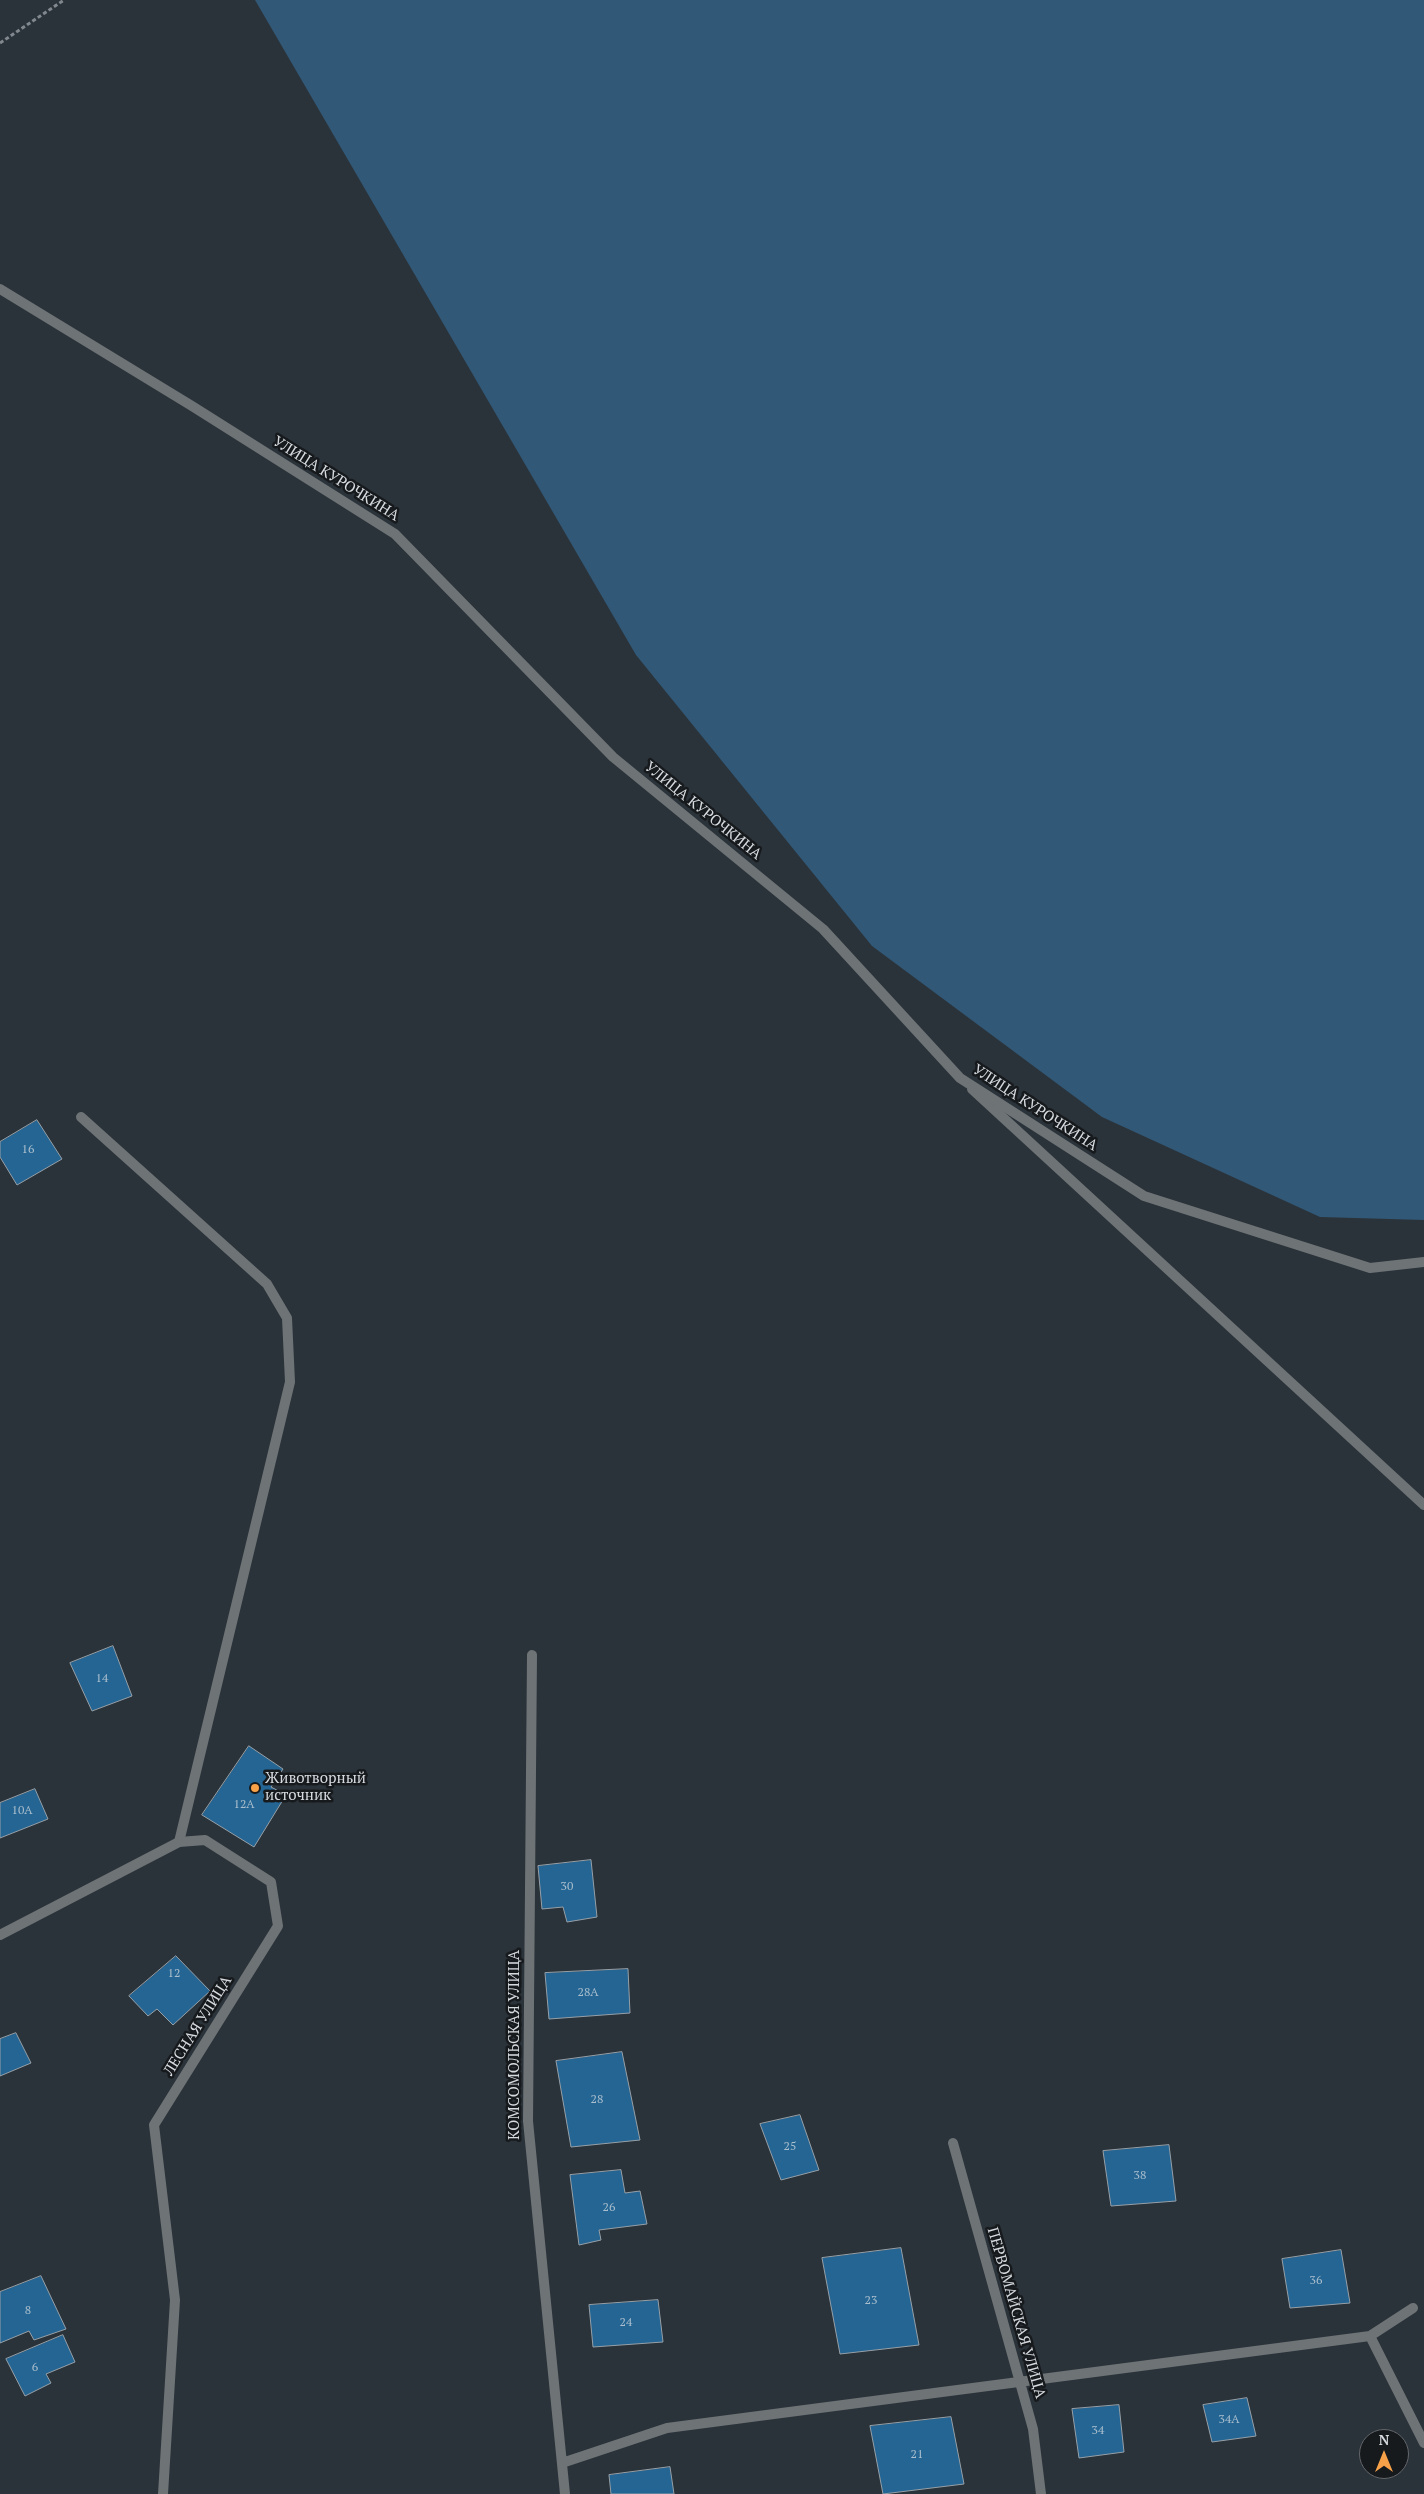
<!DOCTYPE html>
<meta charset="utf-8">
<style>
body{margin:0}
#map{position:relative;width:1424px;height:2494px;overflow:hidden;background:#2b333a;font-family:"PT Serif",serif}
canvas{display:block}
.north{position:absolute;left:1359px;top:2429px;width:50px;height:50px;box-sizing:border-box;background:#171a1d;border:1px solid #63676b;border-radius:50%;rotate:0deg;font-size:14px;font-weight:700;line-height:20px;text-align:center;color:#d6dbe0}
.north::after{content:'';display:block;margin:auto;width:18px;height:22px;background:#f7a149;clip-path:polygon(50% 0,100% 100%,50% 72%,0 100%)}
</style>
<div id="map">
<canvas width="1424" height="2494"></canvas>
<div class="north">N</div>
</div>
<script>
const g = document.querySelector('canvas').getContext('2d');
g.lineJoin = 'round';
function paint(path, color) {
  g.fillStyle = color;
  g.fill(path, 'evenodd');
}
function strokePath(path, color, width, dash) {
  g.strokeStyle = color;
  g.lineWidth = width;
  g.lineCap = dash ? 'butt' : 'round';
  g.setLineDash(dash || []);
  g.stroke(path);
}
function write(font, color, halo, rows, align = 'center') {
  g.font = font + ' "PT Serif",serif';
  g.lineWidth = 5;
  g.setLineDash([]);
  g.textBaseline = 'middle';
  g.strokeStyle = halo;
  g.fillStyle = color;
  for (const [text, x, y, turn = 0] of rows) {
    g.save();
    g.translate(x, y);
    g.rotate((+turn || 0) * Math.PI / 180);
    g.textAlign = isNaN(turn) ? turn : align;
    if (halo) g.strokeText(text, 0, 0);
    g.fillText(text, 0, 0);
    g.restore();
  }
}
const green = new Path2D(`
 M 255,0 L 1424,0 L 1424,1220 L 1320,1217 L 1102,1117 L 872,946 L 636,655 Z`);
const building = new Path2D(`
 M 37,1120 L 62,1159 L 17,1185 L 0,1157 L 0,1142 Z
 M 113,1646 L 132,1696 L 92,1711 L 70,1663 Z
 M 249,1746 L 283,1769 L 271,1787 L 286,1795 L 254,1847 L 202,1815 Z
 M 35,1789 L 48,1819 L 0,1838 L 0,1803 Z
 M 591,1860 L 597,1917 L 567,1922 L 563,1907 L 542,1909 L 538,1866 Z
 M 176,1956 L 210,1991 L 173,2025 L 157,2009 L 148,2016 L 129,1996 Z
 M 628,1969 L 630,2013 L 549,2019 L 545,1973 Z
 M 16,2033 L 31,2063 L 0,2076 L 0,2039 Z
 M 622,2052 L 640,2140 L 571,2147 L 556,2061 Z
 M 800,2115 L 819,2170 L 781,2180 L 760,2124 Z
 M 1169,2145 L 1176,2201 L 1111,2206 L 1103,2151 Z
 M 621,2170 L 625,2193 L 640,2191 L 647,2224 L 599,2230 L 601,2240 L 579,2245 L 570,2175 Z
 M 901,2248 L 919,2345 L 840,2354 L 822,2258 Z
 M 1341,2250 L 1350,2303 L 1290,2308 L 1282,2259 Z
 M 41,2276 L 66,2329 L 34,2340 L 29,2331 L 0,2343 L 0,2292 Z
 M 658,2300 L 663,2342 L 593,2347 L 589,2305 Z
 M 63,2335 L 75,2362 L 46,2374 L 51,2383 L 25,2396 L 6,2359 Z
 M 1247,2398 L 1256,2436 L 1212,2442 L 1203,2405 Z
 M 1119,2405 L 1124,2452 L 1079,2458 L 1072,2409 Z
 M 951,2417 L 964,2484 L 883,2494 L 870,2426 Z
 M 670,2467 L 674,2494 L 611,2494 L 609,2475 Z`);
const path = new Path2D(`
 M 0,43 L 64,0`);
const lane = new Path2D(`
 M 972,1089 L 1424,1505
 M 81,1117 L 267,1284 L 287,1318 L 290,1382 L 179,1842`);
const street = new Path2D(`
 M 0,289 L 192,406 L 395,534 L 613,757 L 823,929 L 960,1078 L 1144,1196 L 1370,1268 L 1424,1262
 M 532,1655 L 528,2121 L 565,2494
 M 0,1935 L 179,1842 L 205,1840 L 271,1882 L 278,1926 L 154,2125 L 175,2300 L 163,2494
 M 953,2143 L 1033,2429 L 1041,2494
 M 1370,2336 L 1424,2443
 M 562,2463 L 667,2428 L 1370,2336 L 1413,2308`);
const markers = [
 [255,1788,5,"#f7a149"]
];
const numberNames = [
 ["16",28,1150],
 ["14",102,1679],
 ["12А",244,1805],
 ["10А",22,1811],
 ["30",567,1887],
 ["12",174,1974],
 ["28А",588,1993],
 ["28",597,2100],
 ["25",790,2147],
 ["38",1140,2176],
 ["26",609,2208],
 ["36",1316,2281],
 ["23",871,2301],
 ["8",28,2311],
 ["24",626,2323],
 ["6",35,2368],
 ["34А",1229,2420],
 ["34",1098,2431],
 ["21",917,2455]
];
const streetNames = [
 ["УЛИЦА КУРОЧКИНА",336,479,32],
 ["УЛИЦА КУРОЧКИНА",703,811,39],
 ["УЛИЦА КУРОЧКИНА",1035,1108,33],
 ["ЛЕСНАЯ УЛИЦА",198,2026,-58],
 ["КОМСОМОЛЬСКАЯ УЛИЦА",515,2045,-90],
 ["ПЕРВОМАЙСКАЯ УЛИЦА",1016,2313,74]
];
const poiNames = [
 ["Животворный",265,1779],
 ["источник",265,1796]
];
paint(green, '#315876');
paint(building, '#246593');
strokePath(building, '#96a0a8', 1);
strokePath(path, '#81888e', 3, [4, 2.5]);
strokePath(lane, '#6e7376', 10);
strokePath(street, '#6e7376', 10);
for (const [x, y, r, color] of markers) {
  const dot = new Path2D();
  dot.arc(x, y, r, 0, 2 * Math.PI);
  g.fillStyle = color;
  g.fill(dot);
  strokePath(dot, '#171a1d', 2);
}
write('12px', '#aabecd', null, numberNames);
write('15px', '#d6dbe0', '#171a1d', streetNames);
write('15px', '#d6dbe0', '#171a1d', poiNames, 'left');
</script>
